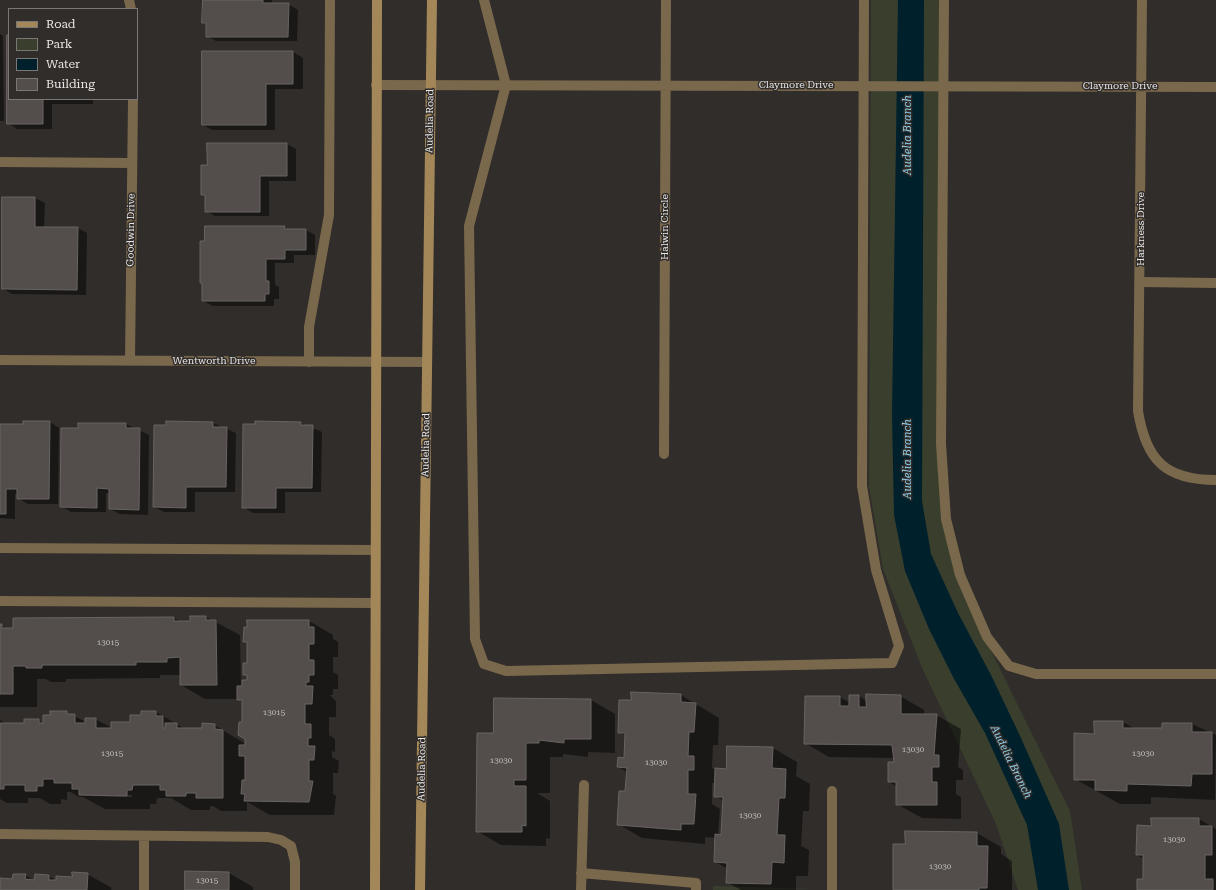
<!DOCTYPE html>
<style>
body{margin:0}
#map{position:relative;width:1216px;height:890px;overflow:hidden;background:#312d2b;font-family:"Roboto Serif",serif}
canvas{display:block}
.legend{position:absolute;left:8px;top:8px;width:130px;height:92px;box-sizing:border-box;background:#312d2b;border:1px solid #7b7775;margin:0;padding:5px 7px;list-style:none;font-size:12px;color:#e9e7e5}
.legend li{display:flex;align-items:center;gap:8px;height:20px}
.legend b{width:20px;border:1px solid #7b7775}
</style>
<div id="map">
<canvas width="1216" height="890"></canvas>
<ul class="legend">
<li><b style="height:5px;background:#a38759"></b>Road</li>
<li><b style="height:11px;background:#393f2c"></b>Park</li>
<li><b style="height:11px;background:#00202c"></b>Water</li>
<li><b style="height:11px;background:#534e4c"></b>Building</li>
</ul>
</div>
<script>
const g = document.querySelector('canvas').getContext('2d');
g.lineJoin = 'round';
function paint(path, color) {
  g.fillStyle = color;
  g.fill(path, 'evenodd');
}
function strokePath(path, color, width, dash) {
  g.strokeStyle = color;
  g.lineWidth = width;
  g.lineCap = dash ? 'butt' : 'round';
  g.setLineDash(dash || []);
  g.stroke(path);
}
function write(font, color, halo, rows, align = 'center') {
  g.font = font + ' "Roboto Serif",serif';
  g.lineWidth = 3;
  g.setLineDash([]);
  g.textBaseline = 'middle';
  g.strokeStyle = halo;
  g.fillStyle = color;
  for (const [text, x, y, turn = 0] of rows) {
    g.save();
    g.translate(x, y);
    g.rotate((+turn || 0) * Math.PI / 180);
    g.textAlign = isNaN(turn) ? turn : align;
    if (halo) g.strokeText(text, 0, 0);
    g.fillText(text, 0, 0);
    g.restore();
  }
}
const green = new Path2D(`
 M 871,0 L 944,0 L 943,496 L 973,614 L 1070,811 L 1082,890 L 1018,890 L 996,824 L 923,670 L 883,569 L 869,487 Z
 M 713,886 L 816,889 L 713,890 Z`);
const water = new Path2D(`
 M 898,0 L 924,0 L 922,501 L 931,554 L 958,613 L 991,675 L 1021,738 L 1059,824 L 1069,890 L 1038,890 L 1027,825 L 985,733 L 953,677 L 929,629 L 905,571 L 894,515 L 892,415 Z`);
const shadow = new Path2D(`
 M 204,0 L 272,0 L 272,4 L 288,4 L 298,10 L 297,41 L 216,41 L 207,36 L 207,25 L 203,23 Z
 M 0,34 L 3,36 L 4,121 L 0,121 Z
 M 9,36 L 9,99 L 93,99 L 93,104 L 52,104 L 52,129 L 17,129 L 8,123 Z
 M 203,52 L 293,52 L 303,58 L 303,89 L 275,89 L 275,130 L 212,130 L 203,125 Z
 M 287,144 L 296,149 L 296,181 L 269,181 L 269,216 L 215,216 L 206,211 L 206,196 L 202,194 L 208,166 Z
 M 3,198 L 35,198 L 45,203 L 44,228 L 78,228 L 87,233 L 86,295 L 12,294 L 3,289 Z
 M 284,227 L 288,230 L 306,230 L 315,235 L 315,255 L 294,255 L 294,263 L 275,263 L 275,285 L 279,287 L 279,299 L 274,299 L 274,306 L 213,306 L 203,301 Z
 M 50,422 L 59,428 L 58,504 L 28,504 L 18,498 L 18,494 L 15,494 L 15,519 L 0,518 L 0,425 L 24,425 Z
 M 167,422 L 213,423 L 236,433 L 235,492 L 195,492 L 195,512 L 164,512 L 154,507 Z
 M 256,422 L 301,423 L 322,432 L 321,492 L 285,492 L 285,513 L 253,513 L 243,507 Z
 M 126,424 L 149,435 L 148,515 L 120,514 L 110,509 L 110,493 L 106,493 L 106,512 L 71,512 L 61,506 Z
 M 206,617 L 240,635 L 241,687 L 243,687 L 248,681 L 248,676 L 244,674 L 248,664 L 248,644 L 244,642 L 309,621 L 333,635 L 333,639 L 338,642 L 338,657 L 333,657 L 333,672 L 338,675 L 338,689 L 333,689 L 333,695 L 330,695 L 336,701 L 336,717 L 329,717 L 329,735 L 335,739 L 335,752 L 332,751 L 332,757 L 339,761 L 338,773 L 333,773 L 333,794 L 336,796 L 334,815 L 270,815 L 247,802 L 247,811 L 221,811 L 213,806 L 210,806 L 210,810 L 191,810 L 171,798 L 157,798 L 156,804 L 150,804 L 150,809 L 105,809 L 83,797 L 79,797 L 71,792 L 67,792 L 67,800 L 61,799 L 61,804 L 50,804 L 40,798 L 28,798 L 28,803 L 7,803 L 0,799 L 0,720 L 7,724 L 25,724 L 38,720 L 44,724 L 51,716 L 66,712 L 86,722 L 95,719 L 112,728 L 131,723 L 142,716 L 156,712 L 185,729 L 203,729 L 214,725 L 246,744 L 243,723 L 243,702 L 238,699 L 205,699 L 181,685 L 181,675 L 160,675 L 160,678 L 66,679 L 66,682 L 51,682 L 46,679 L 37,679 L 37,707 L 0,707 L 0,625 L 9,629 L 174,618 L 182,622 L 191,622 ZM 91,794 L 132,795 L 132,797 L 93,796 Z
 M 681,695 L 719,718 L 718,745 L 713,745 L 712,768 L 716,770 L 727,770 L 773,748 L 797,762 L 796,776 L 810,784 L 809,811 L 803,811 L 801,846 L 809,850 L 808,876 L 796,876 L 796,890 L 741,890 L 727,882 L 728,869 L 715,862 L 716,838 L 705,837 L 705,844 L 642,838 L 618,824 L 626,792 L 627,772 L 618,767 L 625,759 L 626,736 L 619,732 ZM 712,783 L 716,783 L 715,796 L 724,801 L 722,836 L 718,835 L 720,809 L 712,804 Z
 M 850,696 L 859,696 L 867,701 L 900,696 L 924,710 L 924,715 L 936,715 L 961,729 L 958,767 L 963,770 L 963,780 L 956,780 L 956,794 L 961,797 L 961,819 L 922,818 L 897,804 L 897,787 L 889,782 L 895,763 L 894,758 L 829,757 L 805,743 L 840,697 L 850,703 Z
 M 495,699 L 591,700 L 615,714 L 615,753 L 588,752 L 588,757 L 563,754 L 563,757 L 550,757 L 550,793 L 537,793 L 550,801 L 550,839 L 546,838 L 546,846 L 501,845 L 477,831 L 494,734 Z
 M 1123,722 L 1135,729 L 1163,729 L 1192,724 L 1216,735 L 1215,800 L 1151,797 L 1151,804 L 1120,804 L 1075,779 L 1095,735 Z
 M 1199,819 L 1216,829 L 1216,890 L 1138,890 L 1144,880 L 1144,859 L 1137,855 L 1152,827 Z
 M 977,833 L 1001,847 L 1001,854 L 1012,861 L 1012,890 L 894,890 L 906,845 Z
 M 186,872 L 229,873 L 253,887 L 253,890 L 186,890 Z
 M 87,874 L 112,888 L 111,890 L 0,890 L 0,879 L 13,880 L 25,875 L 35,881 L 49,876 L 57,881 Z`);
const building = new Path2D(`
 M 203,0 L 263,0 L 263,3 L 289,3 L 288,37 L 206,37 L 206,23 L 202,23 Z
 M 7,35 L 9,35 L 9,99 L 84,99 L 43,99 L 43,124 L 7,124 Z
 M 202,51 L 293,51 L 293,84 L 266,84 L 266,125 L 202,125 Z
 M 207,143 L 287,143 L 287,176 L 260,176 L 260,212 L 205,212 L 205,195 L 201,195 L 201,165 L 207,165 Z
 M 2,197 L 35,197 L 35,227 L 78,227 L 77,290 L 2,289 Z
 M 205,226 L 285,226 L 284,229 L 306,229 L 306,250 L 285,250 L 285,259 L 266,259 L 266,281 L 269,281 L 269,294 L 265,294 L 265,301 L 202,301 L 202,283 L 200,283 L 200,241 L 204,241 Z
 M 23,421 L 50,421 L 49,499 L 17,499 L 17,489 L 6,489 L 6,514 L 0,514 L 0,424 L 23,424 Z
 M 166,421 L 213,422 L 213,427 L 227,427 L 226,487 L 186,487 L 186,508 L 153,507 L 154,425 L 166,425 Z
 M 255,421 L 301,422 L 301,425 L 313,425 L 312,488 L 276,488 L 276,508 L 242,508 L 243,424 L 255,424 Z
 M 78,423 L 126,423 L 126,428 L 140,428 L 139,510 L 109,509 L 109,489 L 97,488 L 97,508 L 60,507 L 61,428 L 78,428 Z
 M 190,616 L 206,616 L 206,620 L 216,620 L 217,685 L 180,685 L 180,657 L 167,658 L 167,662 L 136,662 L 136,665 L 42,665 L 42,668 L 26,668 L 26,666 L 13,666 L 13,694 L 0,694 L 0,624 L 2,624 L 2,628 L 13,628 L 13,618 L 174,617 L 174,621 L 190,621 Z
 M 247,620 L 309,620 L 309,627 L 314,627 L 314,644 L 309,644 L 309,660 L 314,660 L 314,675 L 309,675 L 309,682 L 306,682 L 306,686 L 313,686 L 312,704 L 305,704 L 305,724 L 311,724 L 311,738 L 308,738 L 308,746 L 315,746 L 314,760 L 309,760 L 309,781 L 313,781 L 309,802 L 244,801 L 245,794 L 241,794 L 242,780 L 245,780 L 245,756 L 239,756 L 239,745 L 245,745 L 245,739 L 238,735 L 239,722 L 242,722 L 242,700 L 237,700 L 237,686 L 242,686 L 242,680 L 247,680 L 247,675 L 243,675 L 243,663 L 247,663 L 247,642 L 243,642 L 244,627 L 247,627 Z
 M 631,692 L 681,694 L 681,702 L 696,703 L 694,732 L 689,732 L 688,756 L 694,756 L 694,770 L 688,770 L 688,794 L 696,794 L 694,824 L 681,824 L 681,830 L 617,825 L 619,791 L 625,791 L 627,768 L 617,767 L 618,757 L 624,758 L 625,733 L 618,733 L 619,700 L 631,700 Z
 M 866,694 L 901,695 L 901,714 L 937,714 L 934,755 L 939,755 L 939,767 L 932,767 L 932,782 L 937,782 L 937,805 L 896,805 L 896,782 L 888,782 L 888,762 L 894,762 L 892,745 L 804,744 L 805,696 L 840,696 L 840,706 L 849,706 L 849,695 L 859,695 L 859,707 L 866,707 Z
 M 494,698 L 591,699 L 591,739 L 564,739 L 564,743 L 539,740 L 539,743 L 526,743 L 526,780 L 514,780 L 514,786 L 526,786 L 526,826 L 522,825 L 522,832 L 476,832 L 477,733 L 493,733 Z
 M 50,711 L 67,711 L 67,714 L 75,714 L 75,723 L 85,723 L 85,718 L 96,718 L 96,728 L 111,728 L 111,722 L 130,722 L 130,715 L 141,715 L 141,711 L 156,711 L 156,716 L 163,716 L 163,728 L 165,728 L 165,723 L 177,723 L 177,728 L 202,728 L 202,723 L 215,724 L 215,729 L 223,730 L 223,798 L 196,798 L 196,793 L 186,793 L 186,796 L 166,796 L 166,790 L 160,790 L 160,785 L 133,785 L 132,790 L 127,790 L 127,796 L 79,795 L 79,789 L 72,789 L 72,783 L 54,783 L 54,779 L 43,779 L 43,786 L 37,786 L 37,791 L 25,791 L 25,785 L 4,785 L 4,789 L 0,789 L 0,723 L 24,723 L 24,719 L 39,719 L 39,723 L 43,723 L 43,715 L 50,715 Z
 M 1094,721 L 1123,721 L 1123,728 L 1162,728 L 1162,723 L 1192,723 L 1192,732 L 1212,732 L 1212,774 L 1192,774 L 1191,786 L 1127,784 L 1127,791 L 1095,790 L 1095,780 L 1074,780 L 1074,733 L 1094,734 Z
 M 727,746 L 773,747 L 772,768 L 786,769 L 785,798 L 779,798 L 777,835 L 785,835 L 784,863 L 772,862 L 771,884 L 726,883 L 727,863 L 714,862 L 715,834 L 721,835 L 723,797 L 714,797 L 715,768 L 726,769 Z
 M 1151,818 L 1199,818 L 1199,826 L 1212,826 L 1212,855 L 1205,855 L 1205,879 L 1213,879 L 1213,890 L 1137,890 L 1137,879 L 1143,879 L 1143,855 L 1136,855 L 1137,825 L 1151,826 Z
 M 905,831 L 977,832 L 977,846 L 988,846 L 987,888 L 979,888 L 979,890 L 893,890 L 893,844 L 905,844 Z
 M 185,871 L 229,872 L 229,890 L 185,890 Z
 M 72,872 L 88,873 L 87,890 L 0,890 L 0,878 L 12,879 L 13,874 L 26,874 L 25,879 L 34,880 L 35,874 L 49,875 L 49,880 L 56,880 L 56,876 L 72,877 Z`);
const lane = new Path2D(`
 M 484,0 L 506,85 L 469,226 L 475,639 L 484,664 L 506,671 L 892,663 L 899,646 L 876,570 L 862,486 L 864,0
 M 944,0 L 941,444 L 946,519 L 960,575 L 987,637 L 1009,666 L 1036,674 L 1216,674
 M 0,162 L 132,163
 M 1140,282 L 1216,283
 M 309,362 L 309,327 L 329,215 L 330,0
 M 0,548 L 375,550
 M 0,601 L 375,603
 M 0,834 L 268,837 L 281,840 L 291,846 L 295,862 L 295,890
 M 581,873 L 696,883 L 696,890
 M 144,890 L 144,836
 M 581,890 L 584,785
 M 832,890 L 832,791`);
const street = new Path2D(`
 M 129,0 L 131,9
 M 1142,0 L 1138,411 C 1146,460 1165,480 1216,480
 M 376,85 L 1216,87
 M 0,360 L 427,362
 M 130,361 L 133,99
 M 664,454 L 666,0`);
const secondary = new Path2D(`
 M 375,890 L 377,0
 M 420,890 L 432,0`);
const numberNames = [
 ["13015",108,643],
 ["13015",274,713],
 ["13030",913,750],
 ["13015",112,754],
 ["13030",1143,754],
 ["13030",501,761],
 ["13030",656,763],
 ["13030",750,816],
 ["13030",1174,840],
 ["13030",940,867],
 ["13015",207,881]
];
const streetNames = [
 ["Claymore Drive",796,85],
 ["Claymore Drive",1120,86],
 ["Audelia Road",430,121,-89],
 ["Halwin Circle",665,227,-90],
 ["Harkness Drive",1141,229,-90],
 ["Goodwin Drive",131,230,-89],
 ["Wentworth Drive",214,361],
 ["Audelia Road",426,445,-89],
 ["Audelia Road",422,769,-89]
];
const waterNames = [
 ["Audelia Branch",908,135,-90],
 ["Audelia Branch",908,459,-90],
 ["Audelia Branch",1011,762,64]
];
paint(green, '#393f2c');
paint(water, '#00202c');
paint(shadow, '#0007');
paint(building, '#534e4c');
strokePath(building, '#686462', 1);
strokePath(lane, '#79684b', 10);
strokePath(street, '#79684b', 10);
strokePath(secondary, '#a38759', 10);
write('8px', '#c4c1bf', null, numberNames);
write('10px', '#e9e7e5', '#312d2b', streetNames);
write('italic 11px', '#90d1eb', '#312d2b', waterNames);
</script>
